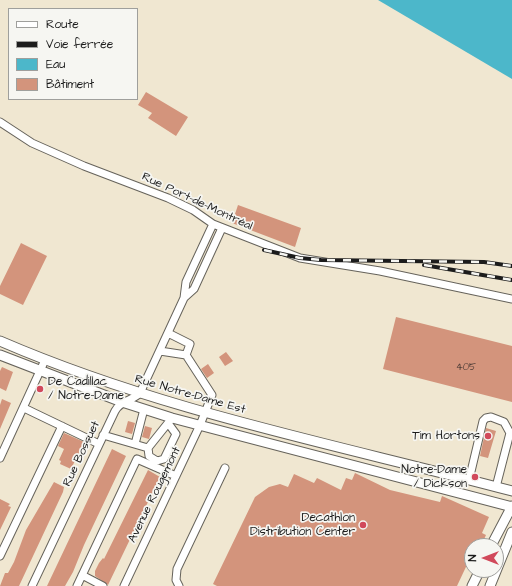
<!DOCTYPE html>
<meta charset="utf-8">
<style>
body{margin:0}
#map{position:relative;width:512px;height:586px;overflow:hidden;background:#f0e7d1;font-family:"Architects Daughter",sans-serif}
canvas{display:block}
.legend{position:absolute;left:8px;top:8px;width:130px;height:92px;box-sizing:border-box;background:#f6f6f2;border:1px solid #9f9f9c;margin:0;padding:5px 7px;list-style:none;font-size:12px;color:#1c1c1c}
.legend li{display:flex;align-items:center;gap:8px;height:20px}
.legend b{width:20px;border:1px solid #9f9f9c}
.north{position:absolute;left:464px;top:538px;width:40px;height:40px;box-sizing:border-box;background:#f6f6f2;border:1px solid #9f9f9c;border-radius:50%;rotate:270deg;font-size:11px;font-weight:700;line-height:16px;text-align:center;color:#1c1c1c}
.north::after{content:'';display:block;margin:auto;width:14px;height:18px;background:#d1495b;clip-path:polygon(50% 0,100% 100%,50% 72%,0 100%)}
</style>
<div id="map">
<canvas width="512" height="586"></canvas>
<ul class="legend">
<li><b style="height:5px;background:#fff"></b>Route</li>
<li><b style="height:5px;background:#1c1c1c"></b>Voie ferrée</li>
<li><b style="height:11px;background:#4cb7ca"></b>Eau</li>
<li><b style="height:11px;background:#d3947c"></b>Bâtiment</li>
</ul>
<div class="north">N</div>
</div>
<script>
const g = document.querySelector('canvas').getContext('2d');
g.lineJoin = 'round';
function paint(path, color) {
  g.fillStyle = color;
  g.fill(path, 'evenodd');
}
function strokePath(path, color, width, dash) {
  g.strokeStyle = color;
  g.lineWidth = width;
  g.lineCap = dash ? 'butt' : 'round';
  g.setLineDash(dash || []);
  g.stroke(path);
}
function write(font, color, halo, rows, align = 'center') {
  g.font = font + ' "Architects Daughter",sans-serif';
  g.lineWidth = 3.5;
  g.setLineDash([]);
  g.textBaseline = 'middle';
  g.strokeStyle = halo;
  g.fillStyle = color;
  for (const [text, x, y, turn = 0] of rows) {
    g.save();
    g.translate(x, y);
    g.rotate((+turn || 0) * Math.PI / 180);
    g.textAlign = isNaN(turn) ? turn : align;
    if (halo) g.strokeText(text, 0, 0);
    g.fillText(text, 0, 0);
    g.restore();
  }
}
const water = new Path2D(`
 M 378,0 L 512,0 L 512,79 Z`);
const building = new Path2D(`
 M 146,92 L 188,117 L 176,136 L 148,118 L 152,113 L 138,105 Z
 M 238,205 L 301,228 L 295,247 L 232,223 Z
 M 21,243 L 47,256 L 23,305 L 0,294 L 0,286 Z
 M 396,317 L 512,346 L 512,402 L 383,369 Z
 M 226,352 L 233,361 L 225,366 L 219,357 Z
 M 208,364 L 214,373 L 207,378 L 201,369 Z
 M 2,367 L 13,372 L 6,391 L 0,388 L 0,371 Z
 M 2,399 L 11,403 L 0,429 L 0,405 Z
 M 128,421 L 135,423 L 132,434 L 125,432 Z
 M 145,426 L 152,428 L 149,439 L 142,437 Z
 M 486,428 L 496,431 L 488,458 L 480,456 Z
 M 64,433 L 84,442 L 71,469 L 60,464 L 61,461 L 59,460 L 64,449 L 58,446 Z
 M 112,449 L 126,456 L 84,545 L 73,572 L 65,586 L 47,586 Z
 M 148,470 L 160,477 L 108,585 L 95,576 L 95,571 L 99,563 L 103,558 L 104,559 Z
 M 355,473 L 390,490 L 440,502 L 442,496 L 489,517 L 482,533 L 486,535 L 481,546 L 472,546 L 472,554 L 457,586 L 217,586 L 213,584 L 255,497 L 269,487 L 280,484 L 288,487 L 294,474 L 314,483 L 317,478 L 341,490 L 346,478 L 352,480 Z
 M 54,482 L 64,487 L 63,492 L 19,586 L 0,586 L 5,573 L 8,573 L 14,562 L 26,530 Z
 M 0,499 L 10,504 L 8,506 L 11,507 L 0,530 Z`);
const minor = new Path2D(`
 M 0,122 L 32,143 L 84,166 L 168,198 L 193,210 L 213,224 L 300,258 L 380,271 L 512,299
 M 184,298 L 194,289 L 222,228
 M 168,333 L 190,344 L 186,355
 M 24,408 L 99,444
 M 103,435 L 148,448 L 172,418
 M 135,444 L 144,409
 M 148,448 L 149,456 L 157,461 L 164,459 L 176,434 L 168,423
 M 0,458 L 45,360
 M 469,480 L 483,421 L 486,418 L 491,417 L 504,422 L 510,433 L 496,487
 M 0,556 L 62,426
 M 82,575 L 103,586
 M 32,586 L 115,411 C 121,400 132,401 140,393 L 184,298 L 186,282 L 213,224
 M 77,586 L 137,459 L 176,476
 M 124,586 L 200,425 L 212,395 L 186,355 L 160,351
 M 179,586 L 176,580 L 177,569 L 225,468`);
const major = new Path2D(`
 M 0,341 C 164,412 340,445 512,491
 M 0,355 L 122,402 L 172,418 L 512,507
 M 491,546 L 512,506
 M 472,586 L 480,570
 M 490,586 L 512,532`);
const rail = new Path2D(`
 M 264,250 L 300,258 L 321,260 L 484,262 L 512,266
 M 424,265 L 512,280`);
const markers = [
 [40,389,4,"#d1495b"],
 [488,436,4,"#d1495b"],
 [475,477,4,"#d1495b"],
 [363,525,4,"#d1495b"]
];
const numberNames = [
 ["405",466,368]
];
const streetNames = [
 ["Rue Port-de-Montréal",197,202,25],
 ["Rue Notre-Dame Est",190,395,16],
 ["Rue Bossuet",82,454,-65],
 ["Avenue Rougemont",155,495,-64]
];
const poiNames = [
 ["De Cadillac",48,382,"left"],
 ["/ Notre-Dame",48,396,"left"],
 ["Tim Hortons",480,436],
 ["Notre-Dame",467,470],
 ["/ Dickson",467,484],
 ["Decathlon",355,518],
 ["Distribution Center",355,532]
];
paint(water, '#4cb7ca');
paint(building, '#d3947c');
strokePath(minor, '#66635b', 9);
strokePath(major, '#66635b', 11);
strokePath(minor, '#fff', 7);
strokePath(major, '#fff', 9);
strokePath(rail, '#1c1c1c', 4);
strokePath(rail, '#f6f6f2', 2.5, [8]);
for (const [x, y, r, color] of markers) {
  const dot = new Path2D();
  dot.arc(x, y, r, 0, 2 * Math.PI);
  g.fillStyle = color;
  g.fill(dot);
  strokePath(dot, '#f6f6f2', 1.5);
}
write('10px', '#4a3a34', null, numberNames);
write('12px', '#1c1c1c', '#f6f6f2', streetNames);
write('12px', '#1c1c1c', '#f6f6f2', poiNames, 'right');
</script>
